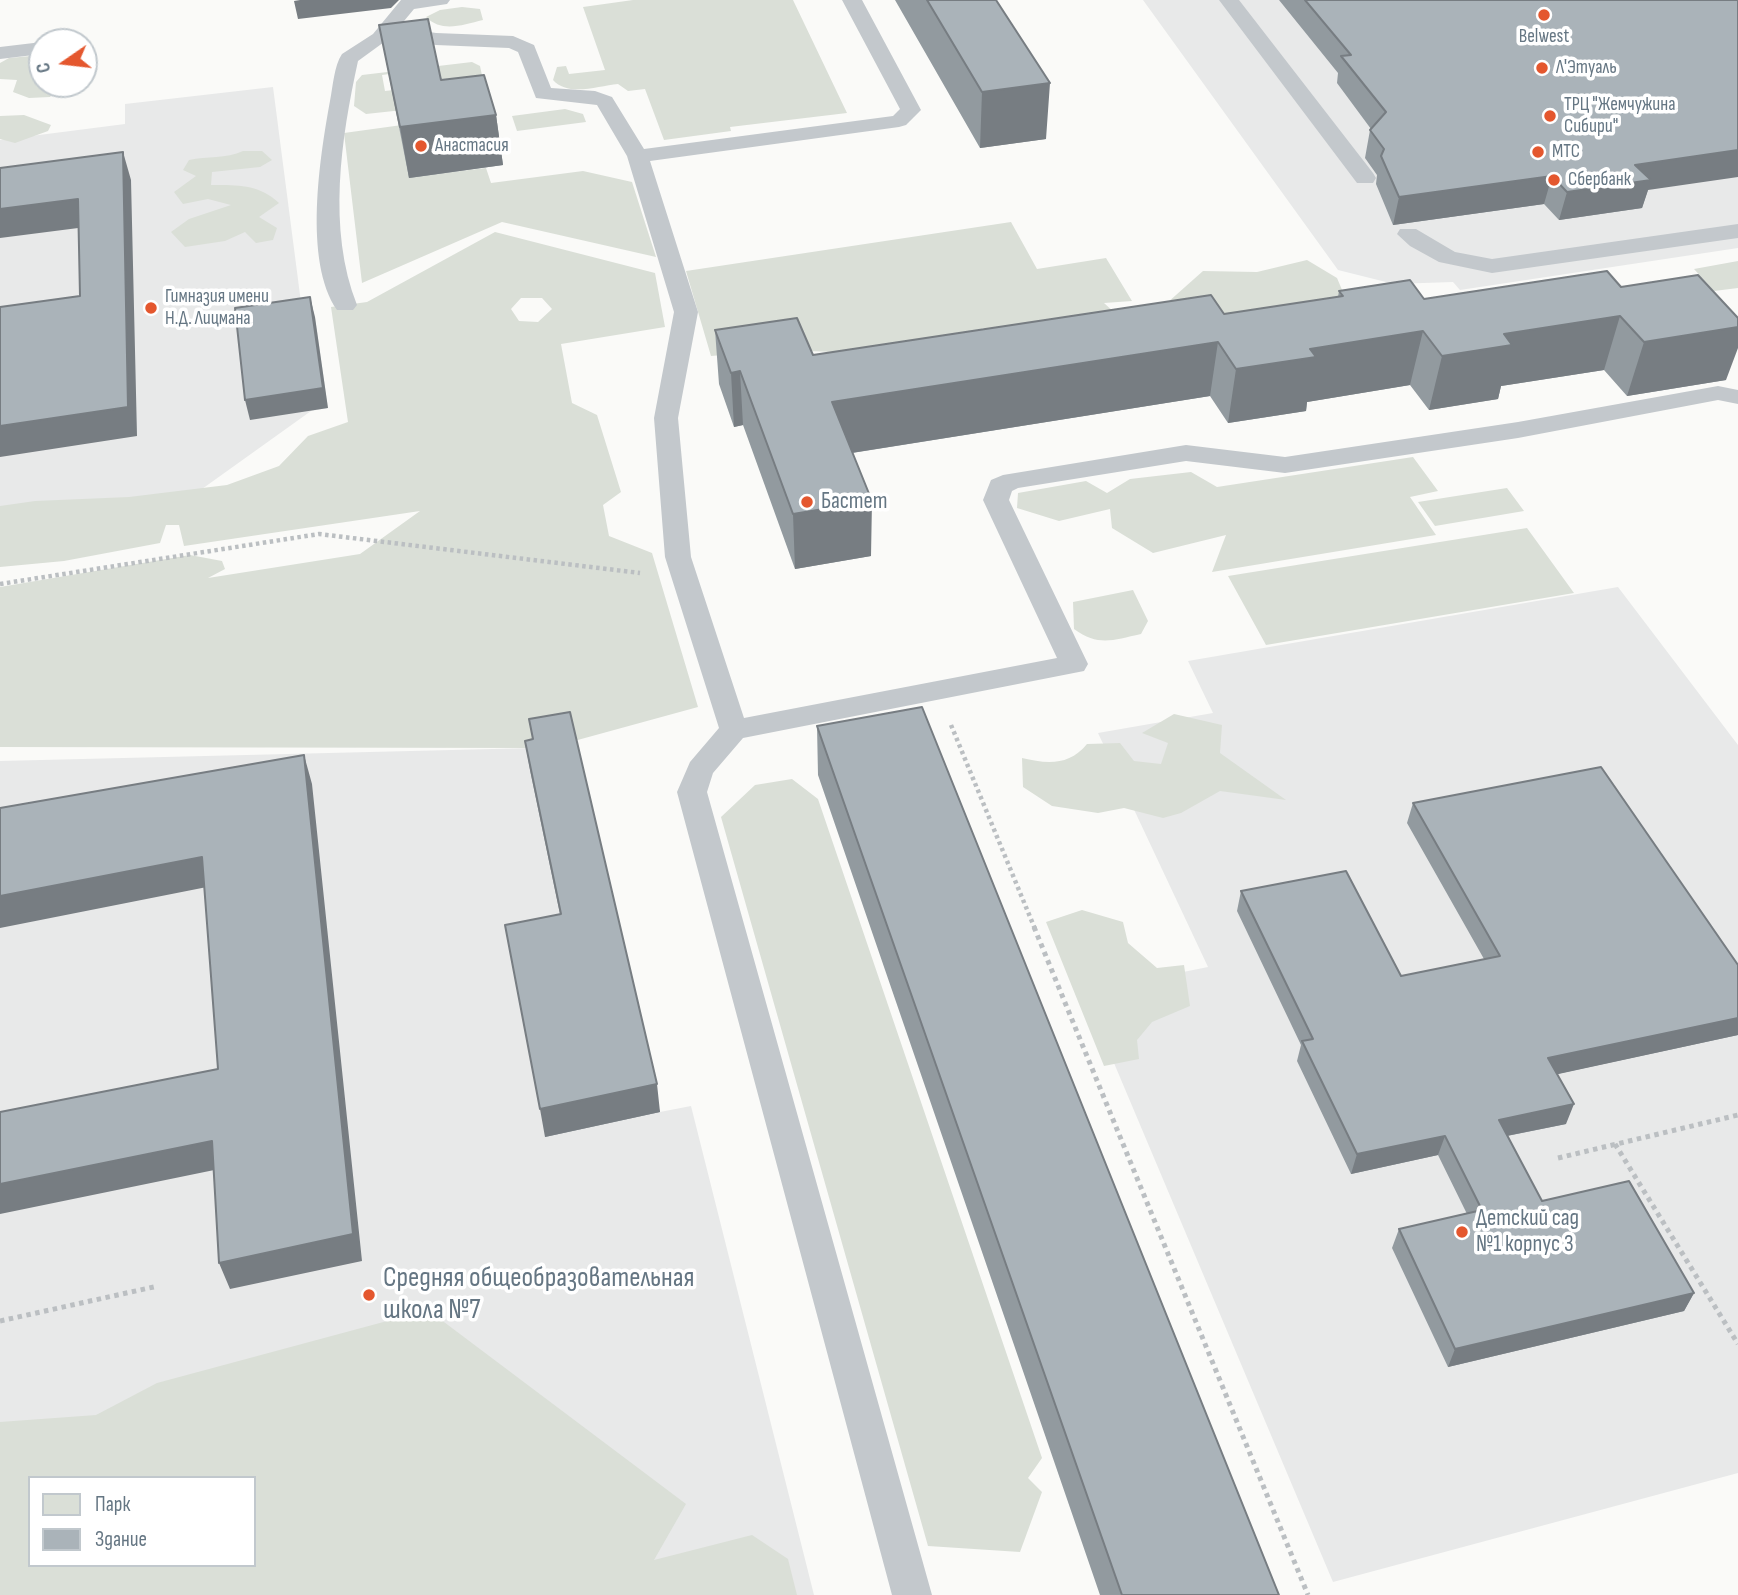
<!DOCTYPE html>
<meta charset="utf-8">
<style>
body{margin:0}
#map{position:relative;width:1738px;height:1595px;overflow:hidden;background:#fafaf8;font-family:"Sofia Sans Condensed",sans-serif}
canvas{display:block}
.legend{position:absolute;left:28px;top:1476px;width:228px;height:91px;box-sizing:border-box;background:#fff;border:2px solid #c1c8cd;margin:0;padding:9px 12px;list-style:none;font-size:21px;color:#657683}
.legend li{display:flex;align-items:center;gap:14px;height:35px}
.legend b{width:35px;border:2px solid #c1c8cd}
.north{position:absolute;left:28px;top:28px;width:70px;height:70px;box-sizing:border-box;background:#fff;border:2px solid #c1c8cd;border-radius:50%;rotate:256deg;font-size:19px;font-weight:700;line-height:28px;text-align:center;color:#657683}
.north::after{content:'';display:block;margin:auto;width:24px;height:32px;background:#e4572e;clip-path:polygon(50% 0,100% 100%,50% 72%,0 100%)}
</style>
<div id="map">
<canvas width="1738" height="1595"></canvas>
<ul class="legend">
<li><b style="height:19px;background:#dadfd7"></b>Парк</li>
<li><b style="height:19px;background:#aab3b9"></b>Здание</li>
</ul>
<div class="north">С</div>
</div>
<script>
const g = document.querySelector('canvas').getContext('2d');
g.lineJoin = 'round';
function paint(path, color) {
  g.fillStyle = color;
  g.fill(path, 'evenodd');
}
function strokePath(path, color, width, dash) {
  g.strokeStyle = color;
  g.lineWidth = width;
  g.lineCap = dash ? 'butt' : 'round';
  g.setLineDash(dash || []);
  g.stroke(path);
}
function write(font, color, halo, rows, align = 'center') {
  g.font = font + ' "Sofia Sans Condensed",sans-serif';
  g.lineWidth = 7;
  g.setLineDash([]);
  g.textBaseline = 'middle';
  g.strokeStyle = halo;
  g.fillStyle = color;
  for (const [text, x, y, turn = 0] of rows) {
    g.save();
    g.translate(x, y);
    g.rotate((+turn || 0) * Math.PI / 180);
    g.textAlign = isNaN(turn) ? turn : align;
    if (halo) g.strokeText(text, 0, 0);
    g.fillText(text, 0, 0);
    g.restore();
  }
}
const built = new Path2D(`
 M 1143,0 L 1738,0 L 1738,248 L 1460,290 L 1453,282 L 1394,284 L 1338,270 Z
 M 273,87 L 303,318 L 315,317 L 328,408 L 311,411 L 188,499 L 0,529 L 0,140 L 125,124 L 125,104 Z
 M 1618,587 L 1738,745 L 1738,1473 L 1333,1582 L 1084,992 L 1208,967 L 1098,733 L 1213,713 L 1188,661 Z
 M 534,748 L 660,1112 L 691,1106 L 814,1595 L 0,1595 L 0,761 ZM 30,1478 L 254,1478 L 254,1565 L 30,1565 Z`);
const green = new Path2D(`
 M 633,0 L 793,0 L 847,113 L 730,127 L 731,131 L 664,140 L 645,89 L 628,91 L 618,84 C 598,86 568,97 553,80 L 557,67 L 566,66 L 569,74 L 605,70 L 583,7 Z
 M 462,7 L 480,9 L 483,20 C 462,25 442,33 426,17 L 440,10 Z
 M 42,55 L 42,84 L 58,88 L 50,97 L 29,98 L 13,92 L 17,80 L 0,79 L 0,63 L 9,58 Z
 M 472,62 L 480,66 L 485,89 L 468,103 L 366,114 L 354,106 L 356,82 L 362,75 ZM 435,68 L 439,85 L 385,91 L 382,75 Z
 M 565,109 L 583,114 L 586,122 L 517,131 L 512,116 Z
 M 489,113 L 409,177 L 486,168 L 491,183 L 583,171 L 632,182 L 656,257 L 502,222 L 362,283 L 344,133 Z
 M 24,115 L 51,125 L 48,131 L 15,143 L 0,139 L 0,116 Z
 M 243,151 L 262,151 L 272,160 L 260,167 L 212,172 L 211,185 C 237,185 259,184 279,203 L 259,217 L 277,228 L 273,240 L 256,243 L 245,232 L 225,241 L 185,247 L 171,232 L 189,219 L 231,205 L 208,199 L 183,204 L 174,192 L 196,176 L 183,170 L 189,160 C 207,156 226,159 243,151 Z
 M 1011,222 L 1037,269 L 1106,258 L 1132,301 L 1104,303 L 1115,313 L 997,342 L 983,328 L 970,337 L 834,352 L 781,350 L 711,356 L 686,271 Z
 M 495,232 L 655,273 L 665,327 L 561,344 L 572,403 L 597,415 L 621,492 L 603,505 L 609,536 L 652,553 L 698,707 L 574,741 L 534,748 L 0,747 L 0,587 L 190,555 L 222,561 L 225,569 L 208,578 L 360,554 L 420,511 L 184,546 L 179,525 L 166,525 L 160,543 L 64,561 L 0,567 L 0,506 L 35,501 L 129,497 L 227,485 L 279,466 L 308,436 L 348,422 L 331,307 L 367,302 ZM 521,298 L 542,298 L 552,309 L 538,322 L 519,321 L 511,309 Z
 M 1307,260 L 1337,278 L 1348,304 L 1316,341 L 1167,303 L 1203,271 L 1257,272 Z
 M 1738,261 L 1738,288 L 1714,291 L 1694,269 Z
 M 1413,457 L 1438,491 L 1410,497 L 1436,535 L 1212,572 L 1226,535 L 1153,553 L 1112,528 L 1110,509 L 1059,521 L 1017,508 L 1018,493 L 1086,481 L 1107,493 L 1130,479 L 1191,472 L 1217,487 Z
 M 1507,488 L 1524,511 L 1435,526 L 1418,502 Z
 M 1527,528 L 1574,593 L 1266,645 L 1228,576 Z
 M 1133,590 L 1148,621 L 1141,634 C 1113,640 1099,647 1074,629 L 1073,602 Z
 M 1174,714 L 1222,725 L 1220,753 L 1286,800 L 1220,791 L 1181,813 L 1163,818 L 1124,808 L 1098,813 L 1052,806 L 1023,787 L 1022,758 C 1047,764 1069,766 1087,744 L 1120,743 L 1134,761 L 1161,764 L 1168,743 L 1142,733 Z
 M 792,779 L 818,799 L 1042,1458 L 1028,1478 L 1042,1492 L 1020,1552 L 928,1546 L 721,817 L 755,785 Z
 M 1082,910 L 1123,922 L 1128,943 L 1157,968 L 1184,965 L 1190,1006 L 1152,1022 L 1137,1040 L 1139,1059 L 1104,1066 L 1046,922 Z
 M 428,1310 L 686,1504 L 654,1560 L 752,1535 L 788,1559 L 797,1595 L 0,1595 L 0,1422 L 96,1415 L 157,1383 ZM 30,1478 L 254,1478 L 254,1565 L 30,1565 Z`);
const pathFar1 = new Path2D(`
 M 0,584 L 319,534 L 640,573
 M 951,725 L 1035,929`);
const path = new Path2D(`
 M 1034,927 L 1308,1595
 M 1615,1144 L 1738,1344
 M 1558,1158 L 1738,1115
 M 0,1321 L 158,1286`);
const lane = new Path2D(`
 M 401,0 L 450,0 L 447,4 L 414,9 L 399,27 L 436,33 L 513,36 L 534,45 L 551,88 L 595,91 L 612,97 L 644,149 L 893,116 L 900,109 L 842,0 L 862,0 L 921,110 L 906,125 L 899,127 L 650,161 L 698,312 L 678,418 L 691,557 L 744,718 L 1057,658 L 983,500 L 991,480 L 1003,475 L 1186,445 L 1285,457 L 1518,422 L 1718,386 L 1738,390 L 1738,404 L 1718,400 L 1518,438 L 1285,473 L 1186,461 L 1018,488 L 1012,491 L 1009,500 L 1088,664 L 1084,671 L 743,738 L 713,773 L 707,792 L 932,1595 L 892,1595 L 677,792 L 690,762 L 719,728 L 665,557 L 654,418 L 674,312 L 627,156 L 597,105 L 536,98 L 518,52 L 509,48 L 436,45 L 391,37 L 358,61 C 341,139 327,229 357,305 L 353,310 L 337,310 C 303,261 320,156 330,101 C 333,86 334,66 342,54 L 373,34 Z
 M 1219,0 L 1239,0 L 1373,173 L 1376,178 L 1373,183 L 1357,183 Z
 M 42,42 L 42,54 L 0,59 L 0,47 Z
 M 1738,224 L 1738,238 L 1492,273 L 1439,262 L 1410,246 L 1397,234 L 1400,229 L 1416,229 L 1455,252 L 1492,259 Z`);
const wall = new Path2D(`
 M 895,0 L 996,0 L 1046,139 L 980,148 Z
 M 1279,0 L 1738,0 L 1648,190 L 1642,208 L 1559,220 L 1544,204 L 1393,225 L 1376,184 L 1377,175 L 1365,158 L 1370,130 L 1371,129 L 1337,83 L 1338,73 Z
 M 379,25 L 441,80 L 496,115 L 503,165 L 409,178 Z
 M 1621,287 L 1726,380 L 1627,396 L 1604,370 L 1501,386 L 1498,399 L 1429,410 L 1410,385 L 1307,402 L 1306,411 L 1228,423 L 1210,396 L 852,453 L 871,556 L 795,569 L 743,425 L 734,427 L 719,384 L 715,330 L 813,355 L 1224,314 L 1338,297 L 1339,291 L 1424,299 Z
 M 529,719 L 660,1112 L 545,1137 L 560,914 L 530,770 L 525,741 L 533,739 Z
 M 817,726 L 1279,1595 L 1100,1595 L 818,775 Z
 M 1413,803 L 1738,965 L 1738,1035 L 1557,1074 L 1566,1124 L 1507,1136 L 1542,1201 L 1694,1293 L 1684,1311 L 1448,1367 L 1392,1248 L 1399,1229 L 1467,1214 L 1438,1155 L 1351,1174 L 1297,1061 L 1301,1045 L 1237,911 L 1241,891 L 1401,976 L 1484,959 L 1407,823 Z`);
const shadedWall = new Path2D(`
 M 300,0 L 399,0 L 391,8 L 298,19 L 294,1 Z
 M 1050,83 L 1046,139 L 980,148 L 982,92 Z
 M 496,115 L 503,165 L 409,178 L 400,127 Z
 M 1738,150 L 1738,177 L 1648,190 L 1642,208 L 1559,220 L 1567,192 L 1635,165 Z
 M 123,152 L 131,180 L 137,436 L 0,457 L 0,426 L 128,407 Z
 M 1552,176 L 1544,204 L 1393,225 L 1399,197 Z
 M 78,199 L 86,227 L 0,238 L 0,209 Z
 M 310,297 L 315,317 L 328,408 L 250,420 L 245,400 Z
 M 1620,316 L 1604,370 L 1501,386 L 1498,399 L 1429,410 L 1442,356 L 1504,334 Z
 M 1738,327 L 1738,348 L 1726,380 L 1627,396 L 1644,342 Z
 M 1423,331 L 1410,385 L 1307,402 L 1306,411 L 1228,423 L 1236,369 L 1310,349 Z
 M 1218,342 L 1210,396 L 832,456 L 832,402 Z
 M 740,371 L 743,425 L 734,427 L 731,373 Z
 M 872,501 L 871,556 L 795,569 L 793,514 Z
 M 304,755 L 312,784 L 362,1261 L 230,1289 L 219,1263 Z
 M 202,857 L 212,886 L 0,928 L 0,896 Z
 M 1738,1018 L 1738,1035 L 1540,1078 L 1548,1058 Z
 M 657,1084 L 660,1112 L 545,1137 L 540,1109 Z
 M 1574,1104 L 1566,1124 L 1491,1139 L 1499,1120 Z
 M 1445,1136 L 1438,1155 L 1351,1174 L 1357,1154 Z
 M 212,1141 L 224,1168 L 0,1214 L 0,1184 Z
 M 1694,1293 L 1684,1311 L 1448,1367 L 1455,1349 Z`);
const building = new Path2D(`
 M 927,0 L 996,0 L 1050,83 L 982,92 Z
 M 1305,0 L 1738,0 L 1738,150 L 1635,165 L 1651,180 L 1567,192 L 1552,176 L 1399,197 L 1381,156 L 1384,149 L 1370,130 L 1386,112 L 1341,56 L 1351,55 Z
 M 428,19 L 441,80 L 484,75 L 496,115 L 400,127 L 379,25 Z
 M 123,152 L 128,407 L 0,426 L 0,307 L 80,296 L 78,199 L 0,209 L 0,168 Z
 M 1607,271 L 1621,287 L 1698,275 L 1738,318 L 1738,327 L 1644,342 L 1620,316 L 1504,334 L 1512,345 L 1442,356 L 1423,331 L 1310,349 L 1316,357 L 1236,369 L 1218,342 L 832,402 L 872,501 L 793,514 L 740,371 L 731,373 L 715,330 L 797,318 L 813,355 L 1211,295 L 1224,314 L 1343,296 L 1339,291 L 1410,280 L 1424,299 Z
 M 310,297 L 323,388 L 245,400 L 235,308 Z
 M 922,707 L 1279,1595 L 1122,1595 L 817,726 Z
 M 570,712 L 657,1084 L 540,1109 L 505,925 L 561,914 L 525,741 L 533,739 L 529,719 Z
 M 304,755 L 353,1234 L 219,1263 L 212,1141 L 0,1184 L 0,1112 L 218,1069 L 202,857 L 0,896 L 0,808 Z
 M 1601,767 L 1738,965 L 1738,1018 L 1548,1058 L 1574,1104 L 1499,1120 L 1542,1201 L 1629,1181 L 1694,1293 L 1455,1349 L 1399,1229 L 1482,1210 L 1445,1136 L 1357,1154 L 1302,1041 L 1313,1039 L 1241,891 L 1346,871 L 1401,976 L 1500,956 L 1413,803 Z`);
const markers = [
 [1544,15,7,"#e4572e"],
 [1542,68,7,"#e4572e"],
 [1550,116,7,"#e4572e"],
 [421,146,7,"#e4572e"],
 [1538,152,7,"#e4572e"],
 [1554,180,7,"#e4572e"],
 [151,308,7,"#e4572e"],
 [807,502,7,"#e4572e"],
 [1462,1232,7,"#e4572e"],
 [369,1295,7,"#e4572e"]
];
const farPoinames = [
 ["Belwest",1544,37,"center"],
 ["Л'Этуаль",1556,68],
 ["ТРЦ \"Жемчужина",1564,105],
 ["Сибири\"",1564,127],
 ["Анастасия",435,146],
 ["МТС",1552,152],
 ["Сбербанк",1568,180],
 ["Гимназия имени",165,297],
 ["Н.Д. Лицмана",165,319]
];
const poiNames = [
 ["Бастет",821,502],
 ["Детский сад",1476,1219],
 ["№1 корпус 3",1476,1245]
];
const nearPoinames = [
 ["Средняя общеобразовательная",383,1279],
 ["школа №7",383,1311]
];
paint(built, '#e8e9e9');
paint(green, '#dadfd7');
strokePath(pathFar1, '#bbbfc2', 4.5, [3.5, 3.5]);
strokePath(path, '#bbbfc2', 5, [4.5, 4.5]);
paint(lane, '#c3c8cc');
paint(wall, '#929a9f');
paint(shadedWall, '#777d82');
paint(building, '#aab3b9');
strokePath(building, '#777d82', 2);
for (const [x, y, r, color] of markers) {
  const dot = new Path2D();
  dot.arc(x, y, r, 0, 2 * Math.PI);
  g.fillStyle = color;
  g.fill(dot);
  strokePath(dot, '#fff', 2.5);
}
write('19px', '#657683', '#fff', farPoinames, 'left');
write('23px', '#657683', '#fff', poiNames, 'left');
write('28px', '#657683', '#fff', nearPoinames, 'left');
</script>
